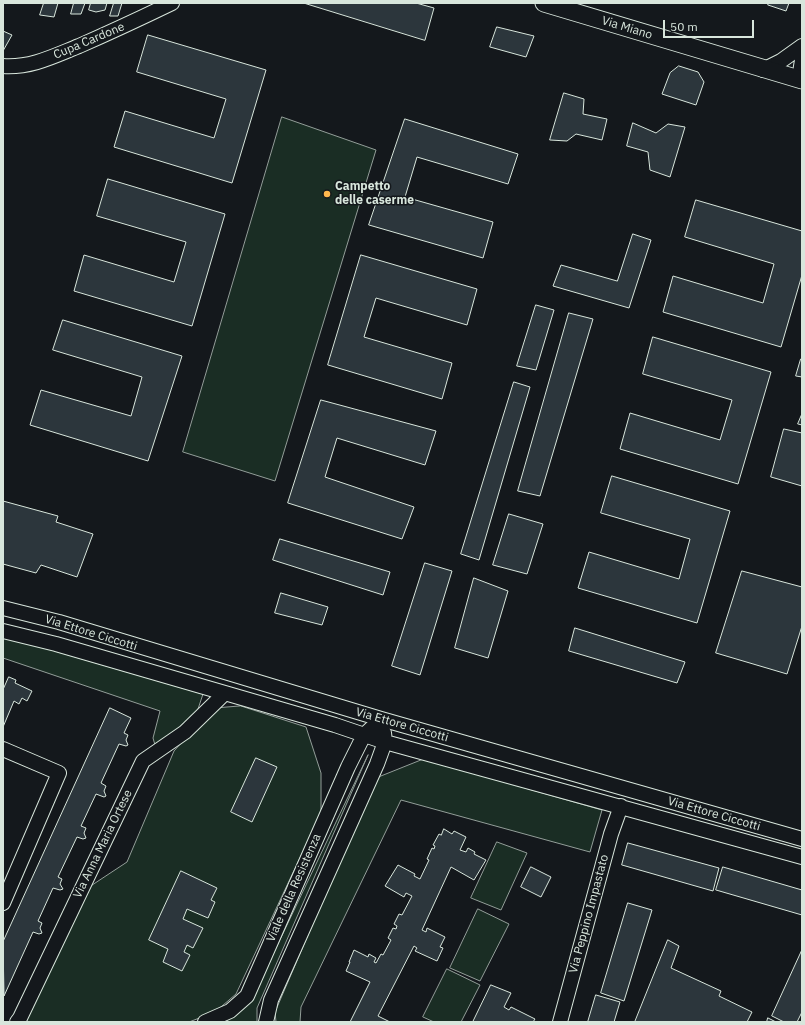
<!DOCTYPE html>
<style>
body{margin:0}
#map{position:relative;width:805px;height:1025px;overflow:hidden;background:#14181c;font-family:"IBM Plex Sans",sans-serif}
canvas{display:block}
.frame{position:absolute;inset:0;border:4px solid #d8e6dc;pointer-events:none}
.scale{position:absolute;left:663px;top:20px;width:91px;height:18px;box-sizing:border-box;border:2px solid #d8e6dc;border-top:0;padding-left:5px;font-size:12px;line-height:14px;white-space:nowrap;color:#d8e6dc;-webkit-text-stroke:3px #14181c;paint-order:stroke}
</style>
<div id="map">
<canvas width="805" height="1025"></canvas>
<div class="frame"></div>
<div class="scale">50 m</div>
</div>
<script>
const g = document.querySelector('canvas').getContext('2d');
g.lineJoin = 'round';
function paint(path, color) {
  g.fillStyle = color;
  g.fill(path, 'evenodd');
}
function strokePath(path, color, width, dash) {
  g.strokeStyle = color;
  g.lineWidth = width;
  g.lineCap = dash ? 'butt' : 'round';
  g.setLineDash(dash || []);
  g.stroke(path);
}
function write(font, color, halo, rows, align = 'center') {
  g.font = font + ' "IBM Plex Sans",sans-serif';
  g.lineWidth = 3;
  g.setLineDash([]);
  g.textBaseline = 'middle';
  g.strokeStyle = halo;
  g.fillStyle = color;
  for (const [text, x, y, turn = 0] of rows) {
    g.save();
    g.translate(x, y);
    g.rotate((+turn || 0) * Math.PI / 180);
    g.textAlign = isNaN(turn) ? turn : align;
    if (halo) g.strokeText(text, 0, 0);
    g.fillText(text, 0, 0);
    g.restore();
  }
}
const green = new Path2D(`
 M 282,117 L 376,150 L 275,481 L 183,452 Z
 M 3,636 L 203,694 L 198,709 L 185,730 L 155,745 L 153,738 L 160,711 L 3,658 Z
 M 241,706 L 306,727 L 321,773 L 321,813 L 236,994 L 215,1012 L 189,1022 L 11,1022 L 80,893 L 127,862 L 174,751 L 193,730 L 218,708 Z
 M 368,755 L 257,1008 L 257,1022 L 218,1022 L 251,1000 Z
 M 424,759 L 602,810 L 590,852 L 401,800 L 301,1007 L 300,1022 L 276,1022 L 275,1012 L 371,788 L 379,777 Z
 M 497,842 L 527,853 L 501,910 L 471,898 Z
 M 478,909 L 509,924 L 480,981 L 450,968 Z
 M 447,969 L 480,985 L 461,1022 L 434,1022 L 423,1017 Z`);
const building = new Path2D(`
 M 44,3 L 58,3 L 54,17 L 40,15 Z
 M 74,3 L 85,3 L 81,14 L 71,14 Z
 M 91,3 L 107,3 L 105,10 L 96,12 L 89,10 Z
 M 114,3 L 122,3 L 118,16 L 110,16 Z
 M 304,3 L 416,3 L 434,8 L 425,40 Z
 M 769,3 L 789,3 L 786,11 L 768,5 Z
 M 497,27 L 534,36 L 526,57 L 490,47 Z
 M 3,31 L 12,35 L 3,51 Z
 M 148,35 L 266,70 L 232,183 L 114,147 L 125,111 L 214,138 L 226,99 L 137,72 Z
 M 679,66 L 698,72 L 704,82 L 696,105 L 662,94 L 670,73 Z
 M 564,93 L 584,99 L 583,114 L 607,119 L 602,140 L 576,134 L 567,141 L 550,140 Z
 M 405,119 L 518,154 L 508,184 L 417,157 L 405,197 L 493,222 L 483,258 L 369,225 Z
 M 633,123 L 656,133 L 668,124 L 685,127 L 670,177 L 650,170 L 648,152 L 627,146 Z
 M 108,179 L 225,214 L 192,326 L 74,291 L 84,255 L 174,282 L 186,242 L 97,216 Z
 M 696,200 L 802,231 L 802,275 L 781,347 L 663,312 L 673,276 L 763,303 L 774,264 L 685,237 Z
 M 633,234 L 651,240 L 629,308 L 553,286 L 561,265 L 617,281 Z
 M 361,255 L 477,289 L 467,325 L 376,298 L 364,337 L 452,363 L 442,399 L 328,365 Z
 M 536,305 L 554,310 L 536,370 L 517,366 Z
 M 569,313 L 593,319 L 540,496 L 518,491 Z
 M 63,320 L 182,356 L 148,461 L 30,425 L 41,390 L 131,416 L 142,377 L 53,350 Z
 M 653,337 L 771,372 L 738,484 L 620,449 L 630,413 L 720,440 L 732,400 L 643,374 Z
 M 801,359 L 802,359 L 802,377 L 796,376 Z
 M 514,382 L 530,387 L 479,560 L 461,554 Z
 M 321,400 L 436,431 L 425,465 L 337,438 L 325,477 L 414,507 L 402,539 L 288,503 Z
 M 802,414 L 802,425 L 798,424 Z
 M 784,429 L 802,433 L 802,486 L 771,477 Z
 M 612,476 L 730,511 L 697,623 L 578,588 L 589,552 L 679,579 L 690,539 L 601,513 Z
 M 3,501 L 58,516 L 56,522 L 93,534 L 77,577 L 41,565 L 36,573 L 3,564 Z
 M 509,514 L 543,524 L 527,574 L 493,565 Z
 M 280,539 L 390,572 L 383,595 L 273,560 Z
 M 425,563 L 452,571 L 420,675 L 392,666 Z
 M 742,571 L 802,587 L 802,626 L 787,674 L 716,653 Z
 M 474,578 L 508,591 L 488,658 L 455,648 Z
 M 281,593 L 328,607 L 322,625 L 275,613 Z
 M 575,628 L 685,662 L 677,683 L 569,651 Z
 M 9,677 L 16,680 L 15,683 L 32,691 L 27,701 L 22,698 L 19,704 L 14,701 L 3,727 L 3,690 Z
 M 110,708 L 131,718 L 124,733 L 128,735 L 126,740 L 128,745 L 126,746 L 119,744 L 101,783 L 106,786 L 104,791 L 106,796 L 104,797 L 96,794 L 81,826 L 86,828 L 84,833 L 86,838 L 83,839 L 77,837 L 58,877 L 62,879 L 60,884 L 63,889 L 60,890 L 53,888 L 38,921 L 42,923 L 40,928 L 42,933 L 39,934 L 33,932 L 4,996 L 3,942 Z
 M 256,758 L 277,767 L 252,822 L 231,812 Z
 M 444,829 L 452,834 L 454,831 L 466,837 L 460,850 L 466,852 L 468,848 L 475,852 L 474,854 L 486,860 L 474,880 L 451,867 L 422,930 L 426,932 L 427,928 L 445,937 L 440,947 L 443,948 L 437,961 L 415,951 L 417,948 L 414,946 L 378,1016 L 390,1022 L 350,1022 L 370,982 L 346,971 L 350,962 L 349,962 L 354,950 L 368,957 L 369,954 L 376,958 L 374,962 L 376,963 L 381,954 L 383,955 L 391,940 L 388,938 L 393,928 L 396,929 L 397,926 L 394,924 L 399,914 L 402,915 L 412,896 L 406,893 L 404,897 L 385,886 L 398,865 L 415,874 L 414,876 L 420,879 L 429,860 L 427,859 L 432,848 L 434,849 L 435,846 L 433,845 L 439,834 L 441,835 Z
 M 628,843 L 719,868 L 713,891 L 622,865 Z
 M 531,867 L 551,877 L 541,897 L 521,887 Z
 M 723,867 L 802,890 L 802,915 L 716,890 Z
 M 181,871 L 217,888 L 211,900 L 215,902 L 208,918 L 187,909 L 183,919 L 203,928 L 193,948 L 187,945 L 184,952 L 190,955 L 182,971 L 163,962 L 168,949 L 149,940 Z
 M 628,903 L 652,910 L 624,1001 L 601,993 Z
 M 668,940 L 679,946 L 671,968 L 721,991 L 719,996 L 752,1012 L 747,1022 L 635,1022 Z
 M 802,950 L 802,1012 L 797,1022 L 784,1022 L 772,1016 Z
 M 491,985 L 511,993 L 504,1007 L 509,1010 L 511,1007 L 535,1019 L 533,1022 L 473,1022 Z
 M 596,995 L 620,1002 L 614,1022 L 588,1022 Z
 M 768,1018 L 776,1022 L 767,1022 Z`);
const minor = new Path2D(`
 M 3,66 C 31,68 54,56 79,46 C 111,32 141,18 172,3
 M 763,70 L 781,61 L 802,46
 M 799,79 L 802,60
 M 3,608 L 59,622 L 381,719 L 802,839
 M 3,631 L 56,644 L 335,725 L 385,742 L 802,857
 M 3,749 L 59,773 L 3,903
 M 17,1022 L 20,1018 L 143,761 L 185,732 L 224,694
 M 205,1022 L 230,1011 L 247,996 L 348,767 L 364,735 L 381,719
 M 266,1022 L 271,1000 L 377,764 L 385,742 L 384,733
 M 560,1022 L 611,834 L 621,806`);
const major = new Path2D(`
 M 544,3 L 802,80`);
const markers = [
 [327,194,4,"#ffb74d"]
];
const streetNames = [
 ["Via Miano",627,28,17],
 ["Cupa Cardone",89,41,-23],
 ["Via Ettore Ciccotti",91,633,17],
 ["Via Ettore Ciccotti",402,725,16],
 ["Via Ettore Ciccotti",714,814,16],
 ["Via Anna Maria Ortese",103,844,-64],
 ["Viale della Resistenza",294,888,-66],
 ["Via Peppino Impastato",589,914,-75]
];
const poiNames = [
 ["Campetto",335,187],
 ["delle caserme",335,201]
];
paint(green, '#1a2d24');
strokePath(green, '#939e99', 1);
paint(building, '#2c363c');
strokePath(building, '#d8e6dc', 1);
strokePath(minor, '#d8e6dc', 16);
strokePath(major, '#d8e6dc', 19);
strokePath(minor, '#14181c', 14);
strokePath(major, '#14181c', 17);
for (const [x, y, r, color] of markers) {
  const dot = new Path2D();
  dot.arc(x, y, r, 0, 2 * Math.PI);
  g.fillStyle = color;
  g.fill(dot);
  strokePath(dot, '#14181c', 1.5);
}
write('12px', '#d8e6dc', '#14181c', streetNames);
write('bold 12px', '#d8e6dc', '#14181c', poiNames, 'left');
</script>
